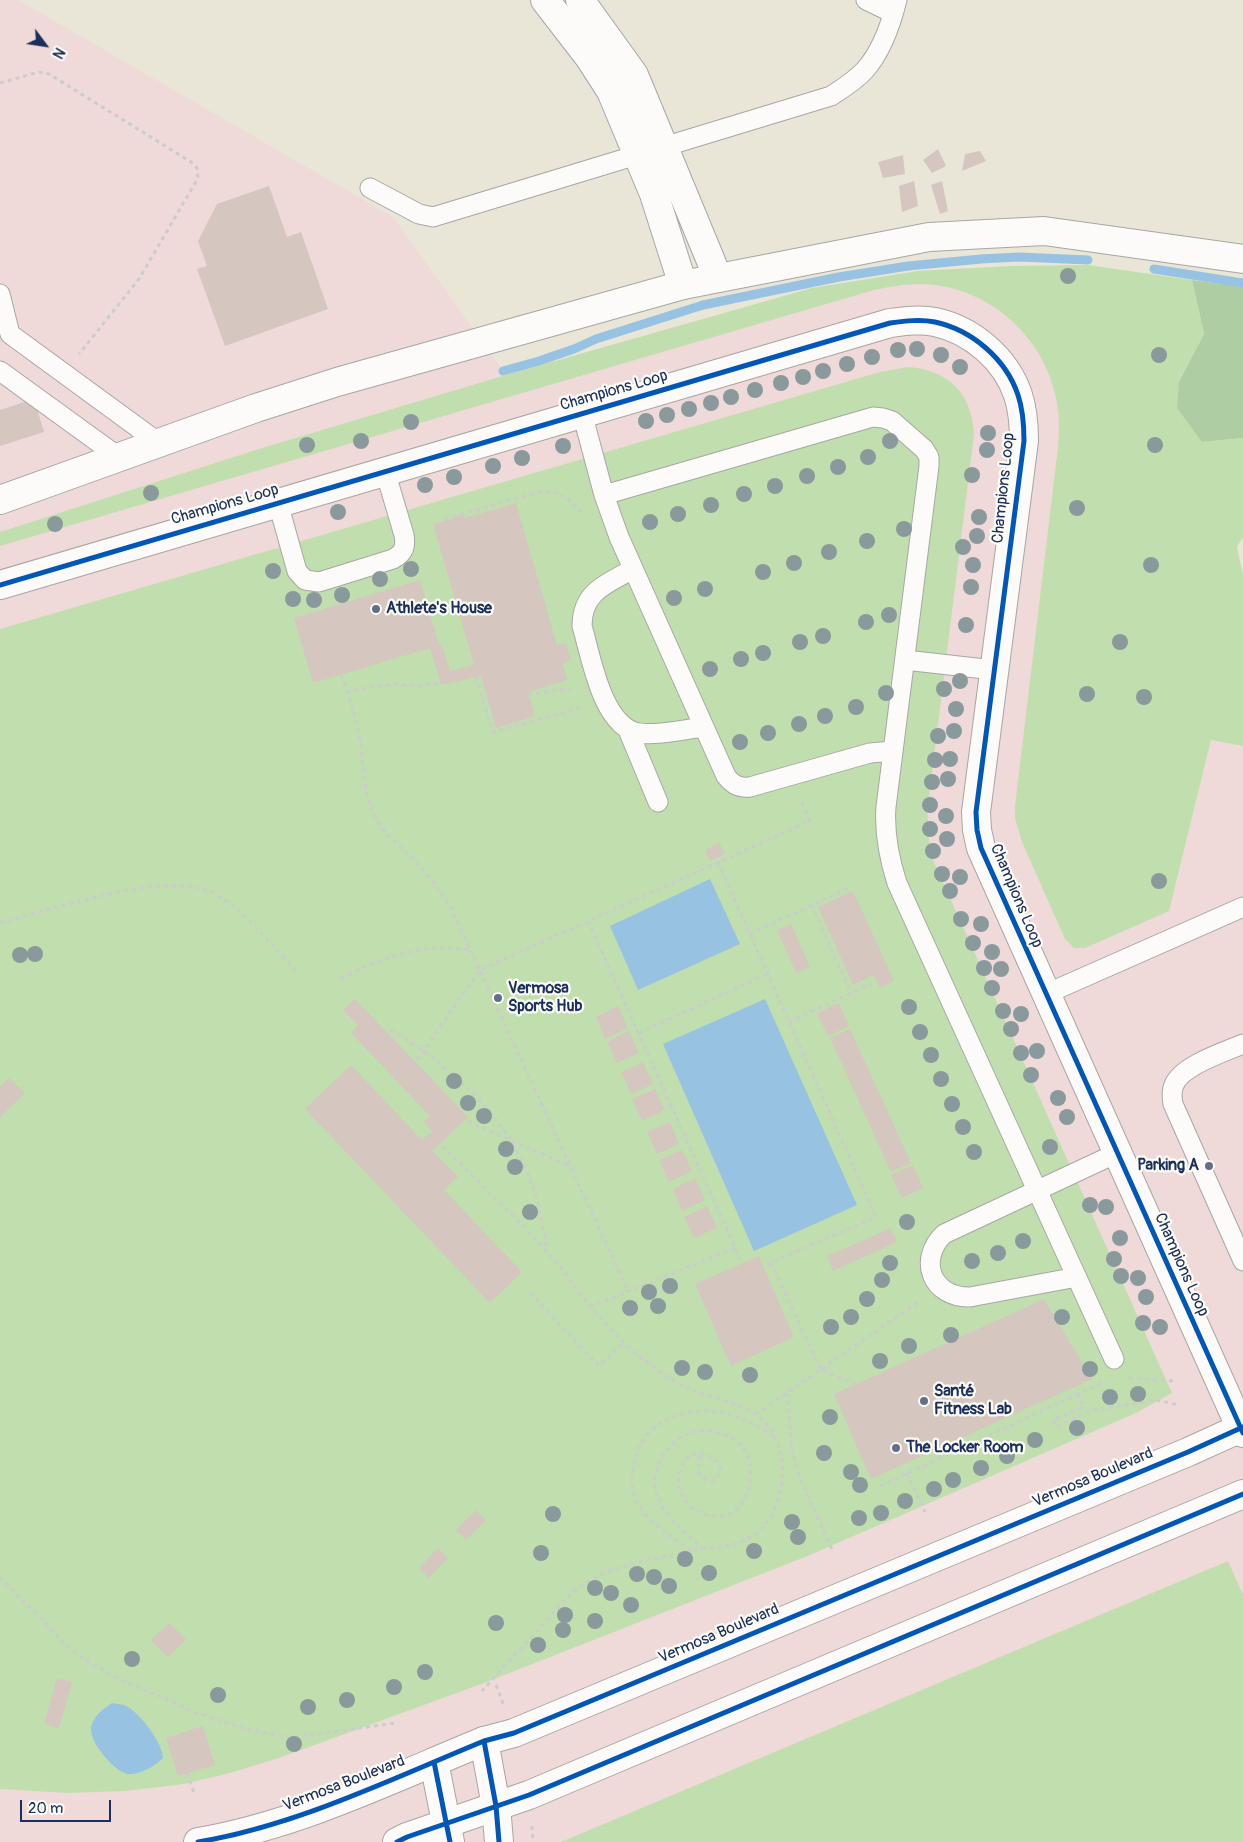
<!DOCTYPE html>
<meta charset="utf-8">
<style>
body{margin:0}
#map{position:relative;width:1243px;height:1842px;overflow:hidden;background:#e9e6d8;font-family:Pangolin,sans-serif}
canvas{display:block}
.north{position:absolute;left:20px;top:20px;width:50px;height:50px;-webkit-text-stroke:4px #fdfcf7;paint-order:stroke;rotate:121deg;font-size:14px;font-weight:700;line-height:20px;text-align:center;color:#1b2f5e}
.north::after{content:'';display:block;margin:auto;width:18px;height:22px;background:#1b2f5e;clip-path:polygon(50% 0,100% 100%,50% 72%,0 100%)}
.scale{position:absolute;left:20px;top:1800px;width:91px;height:22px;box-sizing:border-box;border:2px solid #1b2f5e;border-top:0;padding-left:6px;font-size:15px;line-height:18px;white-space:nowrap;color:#1b2f5e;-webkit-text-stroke:4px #fdfcf7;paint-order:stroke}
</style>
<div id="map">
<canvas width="1243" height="1842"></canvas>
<div class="north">N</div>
<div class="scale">20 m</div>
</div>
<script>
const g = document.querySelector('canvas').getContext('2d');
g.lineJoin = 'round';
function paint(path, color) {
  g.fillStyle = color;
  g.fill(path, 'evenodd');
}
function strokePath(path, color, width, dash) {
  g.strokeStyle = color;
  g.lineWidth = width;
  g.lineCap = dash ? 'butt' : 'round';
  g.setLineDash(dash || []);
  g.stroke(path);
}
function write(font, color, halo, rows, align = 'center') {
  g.font = font + ' Pangolin,sans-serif';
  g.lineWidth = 4.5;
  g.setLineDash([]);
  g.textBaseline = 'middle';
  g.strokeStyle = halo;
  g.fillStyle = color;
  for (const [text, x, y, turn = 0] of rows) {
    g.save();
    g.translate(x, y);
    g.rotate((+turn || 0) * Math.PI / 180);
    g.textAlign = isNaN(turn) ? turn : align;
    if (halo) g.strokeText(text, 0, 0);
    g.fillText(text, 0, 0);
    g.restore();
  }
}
const built = new Path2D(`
 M 0,0 L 18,0 L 393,217 L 506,375 L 812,288 L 918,271 L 1012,266 L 1088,265 L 1169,910 L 1211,740 L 1243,746 L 1243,1842 L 0,1842 Z`);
const green = new Path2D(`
 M 1088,265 L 1192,280 L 1204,334 L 1179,380 L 1202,442 L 1243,438 L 1243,537 L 1237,547 L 1243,575 L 1243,746 L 1211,740 L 1169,911 L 1085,948 L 1074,948 L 1065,939 L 1022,842 L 1015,818 L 1015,806 L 1058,447 C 1059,431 1060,414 1056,398 C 1043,334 986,285 920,284 C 904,284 889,287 874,290 L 0,546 L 0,532 L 262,448 L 506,375 L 812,288 L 918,271 L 1012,266 Z
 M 908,367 C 948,370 972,393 974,434 L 928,805 C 927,824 928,841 933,860 L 1172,1393 L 1136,1413 L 810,1555 L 484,1683 L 279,1758 L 230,1773 L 184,1784 L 125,1791 L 68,1793 L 0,1789 L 0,629 L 880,372 Z
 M 1228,1561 L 1243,1595 L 1243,1842 L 561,1842 Z`);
const forest = new Path2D(`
 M 1192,280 L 1243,287 L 1243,438 L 1202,442 L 1177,408 L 1179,381 L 1204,334 Z`);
const water = new Path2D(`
 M 710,879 L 740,944 L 638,990 L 610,926 Z
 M 765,999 L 857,1205 L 754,1251 L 663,1044 Z
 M 112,1703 C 115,1704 120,1704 124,1705 C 138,1710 163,1743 163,1758 C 155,1766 140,1775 128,1774 C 115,1772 91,1744 91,1730 C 91,1718 103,1709 112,1703 Z`);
const stream = new Path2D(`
 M 1154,269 L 1243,283
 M 503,371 L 539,361 L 574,349 L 596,339 L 703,305 L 839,277 L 908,266 L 981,259 L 1019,257 L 1088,260`);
const building = new Path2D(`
 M 938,149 L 946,166 L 932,173 L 923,160 Z
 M 980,151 L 986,161 L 962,171 L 965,154 Z
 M 903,155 L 905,174 L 883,178 L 878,162 Z
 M 914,181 L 918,206 L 902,212 L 899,186 Z
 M 942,181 L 948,211 L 940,214 L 931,185 Z
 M 269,186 L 287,237 L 301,232 L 328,309 L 225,346 L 197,269 L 207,266 L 198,241 L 217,204 Z
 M 34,399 L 44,432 L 0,446 L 0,410 Z
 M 516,503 L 557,645 L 566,643 L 571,660 L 563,663 L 567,680 L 528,692 L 535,716 L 496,728 L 481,676 L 441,685 L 430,648 L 313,683 L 294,618 L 420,580 L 439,645 L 442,644 L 450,671 L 474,665 L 433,524 L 464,515 L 465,518 Z
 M 719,843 L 725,854 L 710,861 L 705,850 Z
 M 853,891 L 894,981 L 880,988 L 874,975 L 853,985 L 818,907 Z
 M 791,924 L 810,967 L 796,973 L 777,930 Z
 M 355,999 L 468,1117 L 432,1151 L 458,1177 L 444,1190 L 522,1272 L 490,1303 L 305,1109 L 351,1065 L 422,1140 L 432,1131 L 424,1122 L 430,1116 L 351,1033 L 358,1025 L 343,1010 Z
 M 839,1003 L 849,1026 L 828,1036 L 817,1013 Z
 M 618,1006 L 628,1028 L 605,1039 L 596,1017 Z
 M 850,1029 L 911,1163 L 891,1172 L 830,1038 Z
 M 629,1031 L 639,1053 L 617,1063 L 607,1042 Z
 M 643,1062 L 653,1084 L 631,1094 L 621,1072 Z
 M 9,1078 L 25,1093 L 0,1117 L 0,1087 Z
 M 655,1089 L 665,1110 L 642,1121 L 632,1099 Z
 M 670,1122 L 679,1144 L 657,1154 L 647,1132 Z
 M 682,1150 L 692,1171 L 669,1182 L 659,1160 Z
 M 913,1165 L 923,1188 L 902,1198 L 891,1175 Z
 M 695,1178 L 705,1200 L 682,1211 L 673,1189 Z
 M 707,1206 L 717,1228 L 694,1238 L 684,1217 Z
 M 891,1228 L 897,1242 L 833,1271 L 827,1256 Z
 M 759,1256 L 794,1337 L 731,1366 L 695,1284 Z
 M 1044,1299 L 1092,1379 L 871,1479 L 834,1394 Z
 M 476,1510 L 486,1520 L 466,1540 L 456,1530 Z
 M 438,1548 L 448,1558 L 429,1578 L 419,1568 Z
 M 169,1623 L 186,1639 L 168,1657 L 151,1640 Z
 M 57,1678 L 72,1682 L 59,1728 L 44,1724 Z
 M 203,1726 L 215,1765 L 178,1776 L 166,1738 Z`);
const path = new Path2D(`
 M 0,83 L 39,72 L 49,74 L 191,162 L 197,168 L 198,178 L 139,279 L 79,354
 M 445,519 L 542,491 C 563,492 568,499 582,513
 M 341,675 C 348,694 355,714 359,734 C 364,762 362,790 375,816 C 384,835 402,847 416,862 C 430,876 441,891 451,908 L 628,1291
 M 476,677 L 493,732 L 581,708
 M 347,693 C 361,689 375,685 390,685 C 409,684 421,688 441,682
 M 528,694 L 574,688
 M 718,862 L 876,1217 L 763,1266
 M 812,905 L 851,993
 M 588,921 L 742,1263
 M 0,923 C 25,915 51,909 77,902 C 116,892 181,874 219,896 C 246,913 273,947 295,970
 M 750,934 L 848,888
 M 341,978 C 367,966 395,953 425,949 C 440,947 456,949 471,950
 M 789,1022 L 873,983
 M 391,1030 C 440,1059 491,1102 518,1153 C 535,1183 542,1217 547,1251
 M 639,1033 L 767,974
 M 417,1060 L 480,970 L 810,821 L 800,799
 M 468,1121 L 570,1166
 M 443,1146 C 477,1181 514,1215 546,1251 C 563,1268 575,1289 591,1307 C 609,1329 630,1350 653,1367 C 666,1376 678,1384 692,1390 C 722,1401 759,1405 775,1437 C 789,1464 783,1507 761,1529 C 739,1550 718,1545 691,1551 C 651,1559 608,1566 574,1590 L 482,1691
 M 771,1263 L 821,1370 L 856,1384
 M 530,1293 L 599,1366 L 624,1342
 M 590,1307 L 735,1248
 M 1129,1378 L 1174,1381
 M 787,1393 L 792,1449 L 800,1478 L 833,1552
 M 1078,1394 L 1084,1406 L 1053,1420 L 1056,1427 L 1090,1411 L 1156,1400 L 1179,1405
 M 756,1414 L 920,1301
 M 700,1455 C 698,1468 696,1478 712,1481 C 719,1477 721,1473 720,1464 C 683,1426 654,1502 711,1516 C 751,1526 771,1446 720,1433 C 710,1431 701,1430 690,1433 C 679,1436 668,1447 662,1457 C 639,1499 676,1522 702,1548
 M 907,1473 L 925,1512
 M 880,1486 L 1104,1382
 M 691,1551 C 673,1538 644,1520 635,1499 C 630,1485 632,1468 637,1454 C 648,1417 694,1404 729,1414 C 745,1418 759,1427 773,1436
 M 0,1577 L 69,1648 L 83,1658 L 117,1678 L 195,1712 L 242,1728 L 276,1735 L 296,1737 L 396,1723
 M 496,1685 L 504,1706
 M 187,1773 L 194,1793
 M 532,1826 L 533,1841`);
const lane = new Path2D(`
 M 866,0 L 893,13
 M 370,188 L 419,214 L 433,217 L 831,96 C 843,88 855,81 865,70 C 881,52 891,24 897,0
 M 0,294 L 10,334 L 159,443
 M 0,371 L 120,458
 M 582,413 L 604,495 L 619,537 L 726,776 C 733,785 739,788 750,787 L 870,753 L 893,751
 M 604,495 L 873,417 L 883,418 L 892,421 L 924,449 L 929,457 L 929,466 L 886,807 C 884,834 889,858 897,883 L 1114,1359
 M 278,503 L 297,571 L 305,580 L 319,582 L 393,559 C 404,553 406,547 404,535 L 385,471
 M 633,569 C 607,584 582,591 582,626 C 591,656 602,727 639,733 C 656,736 686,729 704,727
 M 905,660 L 994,670
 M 628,730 L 658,802
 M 1046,994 L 1243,907
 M 1243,1044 C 1224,1052 1181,1066 1174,1085 C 1171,1091 1172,1098 1173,1104 L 1243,1261
 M 1077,1277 L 970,1297 C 932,1298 917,1260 944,1234 L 1117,1153`);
const street = new Path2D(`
 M 545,0 L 589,57 L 611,91 L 654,194 L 683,285
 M 580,0 L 634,75 L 718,278
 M 0,585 L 890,323 C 905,321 920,319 935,322 C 972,330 1006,359 1018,395 C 1023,410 1024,425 1024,441 L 976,812 L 977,830 L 981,848 L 1243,1433
 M 484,1741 L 496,1806 L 499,1842
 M 434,1762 L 450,1842`);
const secondary = new Path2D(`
 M 0,500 L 256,408 L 337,382 L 683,285 L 929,237 L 1044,231 L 1243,259
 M 198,1842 C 298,1825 391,1779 484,1741 L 514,1733 L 1188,1452 L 1243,1427
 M 397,1842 L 407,1837 L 529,1795 L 1243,1494`);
const cycleway = new Path2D(`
 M 0,585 L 890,323 C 905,321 920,319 935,322 C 972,330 1006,359 1018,395 C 1023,410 1024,425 1024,441 L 976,812 L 977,830 L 981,848 L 1243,1433
 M 484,1741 L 496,1806 L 499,1842
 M 434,1762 L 450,1842
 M 198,1842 C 298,1825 391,1779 484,1741 L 514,1733 L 1188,1452 L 1243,1427
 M 397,1842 L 407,1837 L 529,1795 L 1243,1494`);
const trees = [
 [1068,276],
 [917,349],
 [898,350],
 [941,355],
 [1159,355],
 [872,357],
 [847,364],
 [960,367],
 [823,371],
 [803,377],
 [781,383],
 [755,390],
 [731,397],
 [711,403],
 [689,409],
 [667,415],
 [646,421],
 [411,422],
 [988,433],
 [361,441],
 [890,441],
 [307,445],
 [1155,445],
 [563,446],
 [987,450],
 [868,457],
 [522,458],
 [493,466],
 [838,467],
 [972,475],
 [807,476],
 [454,477],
 [425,485],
 [775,486],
 [151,493],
 [744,494],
 [711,505],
 [1077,508],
 [338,512],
 [678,514],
 [979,517],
 [650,522],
 [55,524],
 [904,529],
 [977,536],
 [867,541],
 [963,547],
 [829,552],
 [794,563],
 [973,565],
 [1151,565],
 [411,569],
 [273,571],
 [763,572],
 [380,579],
 [971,587],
 [705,589],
 [342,595],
 [674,598],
 [293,599],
 [314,600],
 [889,615],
 [866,622],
 [966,625],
 [823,636],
 [800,642],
 [1120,642],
 [763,653],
 [741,659],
 [710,669],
 [960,681],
 [944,689],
 [886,693],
 [1087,694],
 [1144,697],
 [856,707],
 [956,709],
 [825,716],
 [799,724],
 [954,731],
 [768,733],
 [938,736],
 [740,742],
 [950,759],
 [935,760],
 [948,779],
 [932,782],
 [930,805],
 [946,816],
 [930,829],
 [947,839],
 [933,851],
 [942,874],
 [960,877],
 [1159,881],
 [950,891],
 [961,919],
 [981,924],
 [973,943],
 [992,952],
 [35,954],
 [20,955],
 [984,968],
 [1001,969],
 [992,988],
 [909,1007],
 [1003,1011],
 [1021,1014],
 [1011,1029],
 [920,1032],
 [1037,1051],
 [1021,1053],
 [931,1055],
 [1031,1075],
 [941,1079],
 [454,1081],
 [1058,1098],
 [468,1103],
 [952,1104],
 [484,1116],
 [1067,1117],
 [963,1127],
 [1050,1147],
 [506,1149],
 [974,1152],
 [515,1167],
 [1090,1205],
 [1106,1207],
 [530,1212],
 [907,1222],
 [1120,1238],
 [1023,1241],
 [998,1253],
 [1114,1259],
 [972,1261],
 [890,1263],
 [1121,1276],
 [1138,1278],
 [882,1280],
 [670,1286],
 [649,1292],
 [1146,1297],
 [867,1299],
 [658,1306],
 [630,1308],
 [851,1317],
 [1062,1317],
 [1143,1323],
 [831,1327],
 [1160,1327],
 [951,1335],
 [909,1346],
 [880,1361],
 [682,1368],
 [1090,1369],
 [705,1372],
 [750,1375],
 [1138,1394],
 [1110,1397],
 [830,1417],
 [1077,1428],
 [1035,1440],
 [824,1453],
 [1007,1456],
 [981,1468],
 [851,1472],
 [953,1480],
 [860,1485],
 [934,1489],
 [905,1501],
 [881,1513],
 [553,1514],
 [859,1518],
 [792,1522],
 [798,1537],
 [754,1551],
 [541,1553],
 [685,1559],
 [709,1573],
 [637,1574],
 [654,1577],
 [669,1586],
 [595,1588],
 [611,1593],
 [631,1605],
 [565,1615],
 [595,1621],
 [496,1623],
 [563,1630],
 [538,1645],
 [132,1659],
 [425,1672],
 [394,1687],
 [218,1695],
 [347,1700],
 [308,1707],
 [294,1744]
];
const markers = [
 [376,609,5,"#636f89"],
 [498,998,5,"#636f89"],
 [1209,1166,5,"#636f89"],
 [924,1401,5,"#636f89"],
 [896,1448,5,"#636f89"]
];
const streetNames = [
 ["Champions Loop",614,391,-16],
 ["Champions Loop",1004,488,-84],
 ["Champions Loop",225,505,-16],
 ["Champions Loop",1016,896,67],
 ["Champions Loop",1181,1265,66],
 ["Vermosa Boulevard",1093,1478,-23],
 ["Vermosa Boulevard",719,1634,-23],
 ["Vermosa Boulevard",344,1784,-21]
];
const poiNames = [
 ["Athlete's House",386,609],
 ["Vermosa",508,989],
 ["Sports Hub",508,1007],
 ["Parking A",1199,1166,"right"],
 ["Santé",934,1392],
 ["Fitness Lab",934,1410],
 ["The Locker Room",906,1448]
];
paint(built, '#f0d9d9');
paint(green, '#c1dfae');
paint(forest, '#afcda3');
paint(water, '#97c2e2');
strokePath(stream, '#97c2e2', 9);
paint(building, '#d5c6bf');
strokePath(lane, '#a6a7a5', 21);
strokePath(street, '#a6a7a5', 30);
strokePath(secondary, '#a6a7a5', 30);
strokePath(path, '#cbcccc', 3, [4, 4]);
strokePath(lane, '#fcfbf9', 19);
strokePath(street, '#fcfbf9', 28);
strokePath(secondary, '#fcfbf9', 28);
strokePath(cycleway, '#0057b8', 5);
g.fillStyle = '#8a999c';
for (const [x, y] of trees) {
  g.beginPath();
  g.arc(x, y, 8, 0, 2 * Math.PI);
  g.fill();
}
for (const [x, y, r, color] of markers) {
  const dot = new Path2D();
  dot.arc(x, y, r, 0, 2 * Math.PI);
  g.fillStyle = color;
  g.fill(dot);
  strokePath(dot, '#fdfcf7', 2);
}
write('16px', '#1b2f5e', '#fdfcf7', streetNames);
write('bold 16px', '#1b2f5e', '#fdfcf7', poiNames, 'left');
</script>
